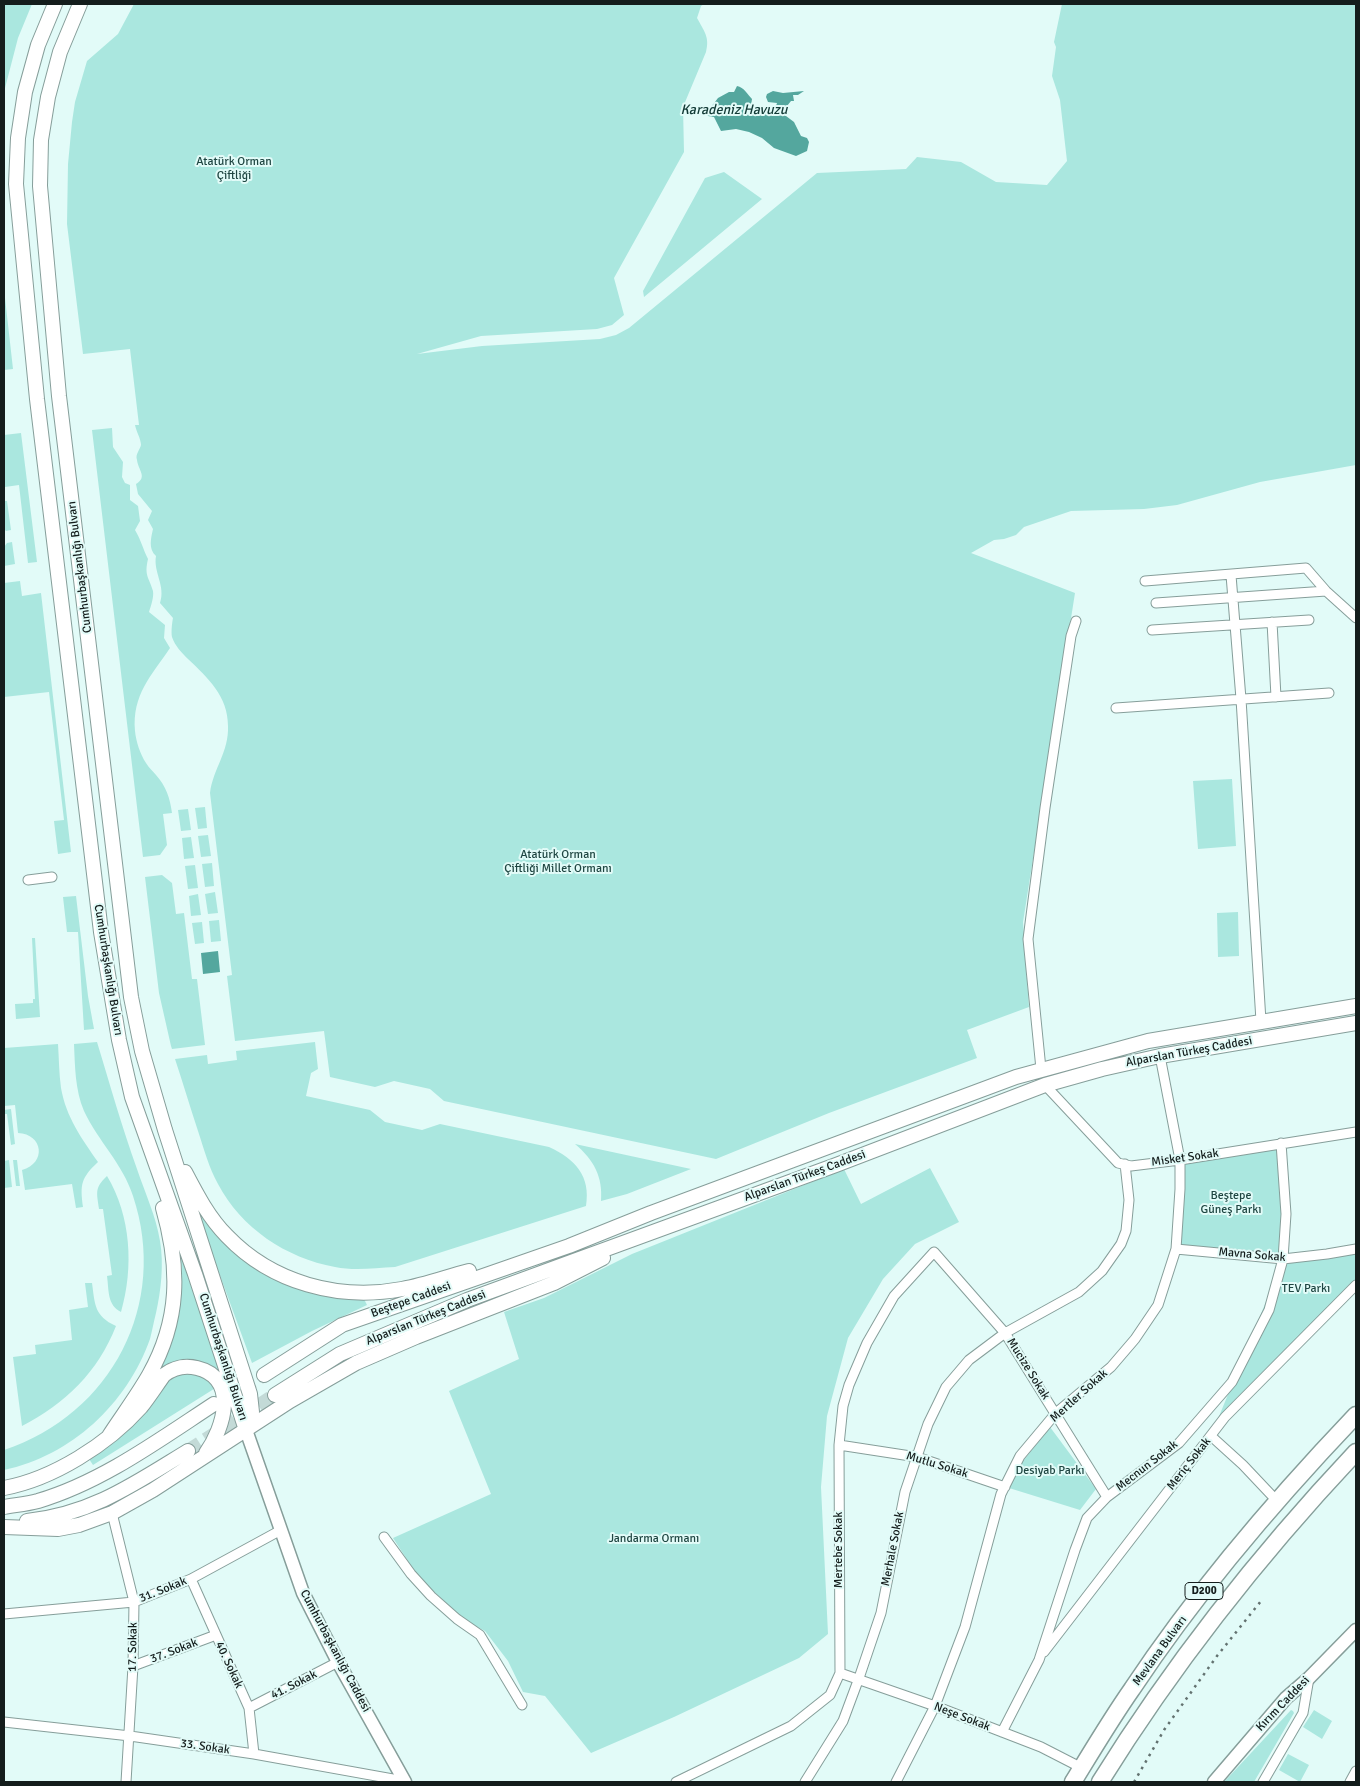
<!DOCTYPE html>
<meta charset="utf-8">
<style>
body{margin:0}
#map{position:relative;width:1360px;height:1786px;overflow:hidden;background:#e2fbf8;font-family:Signika,sans-serif}
canvas{display:block}
.frame{position:absolute;inset:0;border:5px solid #141d1c;pointer-events:none}
</style>
<div id="map">
<canvas width="1360" height="1786"></canvas>
<div class="frame"></div>
</div>
<script>
const g = document.querySelector('canvas').getContext('2d');
g.lineJoin = 'round';
function paint(path, color) {
  g.fillStyle = color;
  g.fill(path, 'evenodd');
}
function strokePath(path, color, width, dash) {
  g.strokeStyle = color;
  g.lineWidth = width;
  g.lineCap = dash ? 'butt' : 'round';
  g.setLineDash(dash || []);
  g.stroke(path);
}
function write(font, color, halo, rows, align = 'center') {
  g.font = font + ' Signika,sans-serif';
  g.lineWidth = 4;
  g.setLineDash([]);
  g.textBaseline = 'middle';
  g.strokeStyle = halo;
  g.fillStyle = color;
  for (const [text, x, y, turn = 0] of rows) {
    g.save();
    g.translate(x, y);
    g.rotate((+turn || 0) * Math.PI / 180);
    g.textAlign = isNaN(turn) ? turn : align;
    if (halo) g.strokeText(text, 0, 0);
    g.fillText(text, 0, 0);
    g.restore();
  }
}
const green = new Path2D(`
 M 4,4 L 32,4 L 18,38 L 4,92 Z
 M 134,4 L 704,4 L 701,6 L 697,18 C 704,31 710,37 706,52 L 683,107 L 684,152 L 614,278 L 624,315 L 612,325 L 597,329 L 481,336 L 417,354 L 482,346 L 600,339 L 616,335 L 629,328 L 817,173 L 906,169 L 917,157 L 961,162 L 996,182 L 1047,185 L 1067,161 L 1060,100 L 1052,76 L 1056,47 L 1054,42 L 1062,4 L 1356,4 L 1356,465 L 1260,482 L 1177,505 L 1144,509 L 1071,511 L 1024,527 L 1016,535 L 1004,539 L 994,540 L 971,553 L 1075,593 L 1023,922 L 1029,1007 L 967,1030 L 977,1058 L 829,1113 L 716,1159 L 444,1101 L 430,1089 L 394,1081 L 375,1087 L 330,1077 L 324,1031 L 235,1041 L 227,976 L 232,975 L 210,793 C 213,769 229,752 228,726 C 228,696 208,678 188,659 C 182,653 175,646 172,637 C 171,632 172,623 173,618 L 160,603 C 166,586 153,572 156,556 C 148,549 151,538 153,529 L 148,520 L 152,511 L 138,494 L 136,484 C 148,477 138,470 137,460 C 135,454 140,450 141,445 C 141,439 136,431 135,425 L 139,425 L 130,349 L 83,354 L 67,224 L 68,164 L 72,122 L 75,102 L 87,61 L 118,34 Z
 M 724,172 L 762,199 L 644,297 L 643,291 L 705,178 Z
 M 4,289 L 13,369 L 4,370 Z
 M 112,428 L 113,447 L 123,462 L 122,477 L 125,483 L 130,485 L 130,500 L 138,506 L 140,521 L 135,530 C 141,540 143,549 148,559 C 144,576 149,577 153,591 C 154,597 151,606 149,612 L 165,625 L 164,638 L 170,648 C 151,676 132,695 135,731 C 136,741 140,754 146,763 C 149,768 153,771 156,775 C 166,786 170,798 172,813 L 163,814 L 167,845 L 160,855 L 143,857 L 92,430 Z
 M 21,433 L 37,562 L 28,563 L 19,485 L 5,487 L 4,435 Z
 M 4,501 L 7,501 L 11,530 L 6,531 L 4,529 Z
 M 12,542 L 15,564 L 4,566 L 4,547 L 7,543 Z
 M 20,581 L 22,596 L 41,593 L 71,852 L 58,854 L 54,821 L 64,820 L 49,692 L 4,697 L 4,583 Z
 M 1232,779 L 1236,846 L 1198,849 L 1193,781 Z
 M 205,807 L 207,828 L 198,829 L 195,808 Z
 M 188,809 L 191,830 L 181,831 L 178,810 Z
 M 208,835 L 211,856 L 201,857 L 198,836 Z
 M 191,837 L 194,858 L 184,859 L 182,838 Z
 M 212,863 L 214,886 L 205,887 L 202,864 Z
 M 195,865 L 198,888 L 188,889 L 185,866 Z
 M 162,875 L 172,883 L 176,914 L 184,913 L 192,979 L 197,979 L 205,1045 L 172,1049 L 171,1046 L 159,993 L 145,877 Z
 M 215,892 L 218,913 L 208,914 L 205,894 Z
 M 198,894 L 201,915 L 191,916 L 189,896 Z
 M 76,896 L 88,996 L 94,1029 L 84,1030 L 78,932 L 67,932 L 63,897 Z
 M 1238,912 L 1239,956 L 1218,957 L 1217,913 Z
 M 219,920 L 221,941 L 211,942 L 209,921 Z
 M 202,922 L 204,943 L 195,944 L 192,923 Z
 M 32,938 L 35,938 L 40,1017 L 16,1019 L 15,1004 L 33,1003 L 33,999 L 35,999 Z
 M 97,1042 C 110,1085 122,1127 137,1169 C 145,1193 156,1216 160,1241 C 164,1264 161,1291 156,1313 C 154,1321 152,1331 150,1339 C 127,1404 71,1456 4,1470 L 4,1450 C 112,1414 169,1304 133,1196 C 123,1164 98,1141 84,1111 C 75,1090 75,1066 74,1044 Z
 M 315,1042 L 318,1069 L 311,1073 L 306,1096 L 370,1110 L 385,1122 L 422,1130 L 440,1124 L 549,1147 C 575,1159 591,1176 586,1206 L 395,1267 C 375,1268 354,1271 335,1267 C 286,1258 241,1228 218,1184 C 209,1168 204,1149 198,1131 C 190,1107 183,1083 175,1059 L 207,1055 L 208,1064 L 237,1060 L 236,1051 Z
 M 58,1044 C 59,1059 59,1074 61,1088 C 66,1117 82,1139 98,1162 C 81,1178 80,1184 83,1207 L 76,1208 L 72,1184 L 25,1190 L 22,1170 C 47,1163 43,1134 18,1133 L 15,1105 L 4,1106 L 4,1048 Z
 M 11,1109 L 15,1144 L 11,1145 L 7,1114 L 4,1114 L 4,1110 Z
 M 1281,1143 L 1283,1259 L 1356,1248 L 1356,1286 L 1211,1436 L 1283,1260 L 1176,1249 L 1180,1160 Z
 M 575,1144 L 691,1169 L 627,1194 L 601,1201 C 603,1177 594,1160 575,1144 Z
 M 9,1160 L 12,1187 L 4,1188 L 4,1161 Z
 M 13,1160 L 17,1160 L 20,1186 L 16,1186 Z
 M 930,1168 L 959,1222 L 915,1244 L 883,1279 L 848,1338 L 827,1416 L 821,1487 L 828,1634 L 799,1658 L 674,1717 L 591,1753 L 545,1696 L 523,1692 L 508,1661 L 485,1631 L 466,1621 L 419,1578 L 393,1538 L 491,1494 L 449,1391 L 519,1359 L 504,1312 L 544,1298 L 632,1254 L 844,1169 L 861,1204 Z
 M 107,1176 C 131,1216 134,1267 121,1312 C 107,1305 109,1290 107,1276 L 112,1275 L 103,1209 L 99,1209 C 97,1193 94,1188 107,1176 Z
 M 188,1188 L 237,1253 L 363,1297 L 367,1305 L 312,1331 L 252,1363 Z
 M 179,1249 L 225,1379 L 209,1366 L 159,1373 C 172,1340 183,1305 182,1269 C 181,1262 180,1255 179,1249 Z
 M 85,1283 L 92,1283 C 95,1304 94,1316 116,1326 C 98,1372 65,1404 22,1426 L 13,1357 L 36,1354 L 35,1345 L 72,1340 L 69,1310 L 88,1307 Z
 M 201,1373 L 217,1387 L 93,1465 L 89,1459 L 131,1424 L 171,1374 Z
 M 1050,1427 L 1096,1489 L 1080,1510 L 1009,1488 L 1020,1465 Z
 M 1291,1710 L 1293,1711 L 1294,1713 L 1254,1782 L 1224,1782 Z
 M 1314,1710 L 1332,1721 L 1322,1739 L 1303,1727 Z
 M 1288,1754 L 1309,1765 L 1300,1782 L 1279,1770 Z`);
const water = new Path2D(`
 M 737,86 C 744,87 748,95 752,99 L 751,106 L 757,109 L 763,107 L 775,109 L 777,103 L 768,102 L 766,97 L 767,94 L 773,91 L 783,93 L 804,91 L 798,95 L 793,95 L 794,101 L 791,101 L 787,106 L 779,105 L 778,110 L 794,122 L 801,136 L 807,138 L 809,142 L 807,151 L 796,156 L 774,148 L 762,138 L 749,132 L 736,129 L 721,131 L 714,117 L 702,115 L 701,113 L 711,107 L 718,98 L 729,92 L 734,92 Z
 M 218,951 L 220,972 L 203,974 L 201,953 Z`);
const primaryTunnel = new Path2D(`
 M 223,1399 L 264,1375
 M 188,1451 L 275,1395`);
const street = new Path2D(`
 M 1231,575 L 1241,699 L 1261,1021
 M 1145,581 L 1306,568 L 1326,591 L 1356,618
 M 1156,603 L 1326,591
 M 1272,622 L 1276,697
 M 1152,630 L 1309,620
 M 1116,708 L 1329,693
 M 28,880 L 52,877
 M 1041,1069 L 1028,939 L 1045,808 L 1071,636 L 1076,621
 M 1045,1085 L 1118,1163 L 1131,1166 L 1180,1160 L 1356,1132
 M 1176,1249 L 1283,1259 L 1327,1254 L 1356,1249
 M 1211,1436 L 1243,1465 L 1277,1501
 M 839,1445 L 917,1457 L 1005,1487
 M 112,1513 L 134,1602 L 133,1666 L 126,1782
 M 384,1537 L 411,1574 L 431,1596 L 457,1619 L 480,1635 L 522,1705
 M 191,1579 L 249,1708 L 254,1754
 M 4,1614 L 134,1602 L 191,1579 L 281,1530
 M 1044,1652 L 1225,1417 L 1356,1285
 M 133,1666 L 216,1635
 M 840,1673 L 935,1706 L 1041,1747 L 1082,1768
 M 249,1708 L 338,1662
 M 4,1722 L 130,1736 L 254,1754 L 404,1781
 M 1002,1732 L 1039,1660 L 1075,1550 L 1087,1518 L 1107,1497 L 1179,1443 L 1232,1382 L 1269,1310 L 1283,1259 L 1286,1214 L 1281,1143
 M 676,1782 L 791,1726 L 830,1695 L 840,1673 L 839,1445 L 843,1406 L 849,1385 L 867,1343 L 894,1296 L 934,1252 L 1005,1333 L 1107,1497
 M 805,1782 L 843,1721 L 859,1678 L 881,1613 L 905,1492 L 928,1424 L 946,1387 L 969,1360 L 1005,1333 L 1079,1292 L 1102,1271 L 1121,1244 L 1126,1231 L 1129,1200 L 1125,1164
 M 896,1782 L 935,1706 L 965,1627 L 1001,1494 L 1020,1456 L 1056,1413 L 1111,1367 L 1135,1339 L 1158,1305 L 1176,1249 L 1180,1189 L 1180,1160 L 1160,1056
 M 1263,1782 L 1303,1713 L 1309,1678
 M 1350,1782 L 1356,1771`);
const secondary = new Path2D(`
 M 246,1430 L 303,1593 L 338,1662 L 405,1782
 M 1214,1782 L 1286,1698 L 1309,1678 L 1356,1630`);
const primary = new Path2D(`
 M 55,4 L 38,45 L 25,92 L 18,138 L 16,184 L 37,399 L 101,932 L 119,1040 L 132,1097 L 195,1274 L 246,1430
 M 80,4 L 60,52 L 48,97 L 41,140 L 40,186 L 59,396 L 131,997 L 142,1051 L 165,1130 L 250,1394 L 252,1412 L 246,1430
 M 185,1172 C 197,1195 209,1218 227,1236 C 272,1283 339,1301 402,1289 C 425,1285 446,1277 469,1271
 M 264,1375 L 342,1325 L 569,1246 L 651,1213 L 1016,1077 L 1148,1041 L 1356,1006
 M 275,1395 L 340,1354 L 467,1300 L 836,1165 L 1045,1085 L 1102,1069 L 1160,1056 L 1356,1023
 M 109,1436 C 122,1416 137,1396 149,1375 C 180,1320 180,1268 163,1208
 M 4,1488 C 53,1479 108,1444 141,1407 C 149,1397 156,1386 164,1375 C 173,1368 185,1365 197,1368 C 239,1378 224,1428 206,1453
 M 4,1507 C 15,1505 27,1504 38,1501 C 102,1482 159,1440 214,1404
 M 27,1521 C 92,1514 134,1484 188,1451
 M 4,1527 L 58,1529 L 79,1525 L 112,1513 L 153,1490 L 290,1401 L 356,1363 L 416,1337 L 554,1283 L 603,1258`);
const highway = new Path2D(`
 M 1073,1782 C 1092,1751 1111,1719 1132,1689 C 1197,1591 1275,1500 1356,1415
 M 1100,1782 C 1174,1663 1260,1554 1356,1452`);
const rail = new Path2D(`
 M 1134,1782 L 1164,1730 L 1217,1656 L 1261,1601`);
const shields = [
 [1204,1591,38]
];
const shieldNames = [
 ["D200",1204,1591]
];
const parkNames = [
 ["Atatürk Orman",234,162],
 ["Çiftliği",234,176],
 ["Atatürk Orman",558,855],
 ["Çiftliği Millet Ormanı",558,869],
 ["Beştepe",1231,1196],
 ["Güneş Parkı",1231,1210],
 ["TEV Parkı",1306,1289],
 ["Desiyab Parkı",1050,1471],
 ["Jandarma Ormanı",654,1539]
];
const streetNames = [
 ["Cumhurbaşkanlığı Bulvarı",80,567,-97],
 ["Cumhurbaşkanlığı Bulvarı",108,970,81],
 ["Alparslan Türkeş Caddesi",1189,1052,-10],
 ["Misket Sokak",1185,1158,-8],
 ["Alparslan Türkeş Caddesi",805,1176,-20],
 ["Mavna Sokak",1252,1255,5],
 ["Beştepe Caddesi",411,1300,-20],
 ["Alparslan Türkeş Caddesi",426,1318,-22],
 ["Cumhurbaşkanlığı Bulvarı",223,1357,72],
 ["Mucize Sokak",1028,1369,58],
 ["Mertler Sokak",1079,1396,-42],
 ["Meriç Sokak",1189,1464,-52],
 ["Mutlu Sokak",937,1465,17],
 ["Mecnun Sokak",1147,1466,-38],
 ["Merhale Sokak",893,1549,-79],
 ["Mertebe Sokak",839,1550,-90],
 ["31. Sokak",163,1590,-22],
 ["17. Sokak",133,1647,-89],
 ["37. Sokak",174,1651,-21],
 ["Cumhurbaşkanlığı Caddesi",335,1651,62],
 ["Mevlana Bulvarı",1160,1651,-54],
 ["40. Sokak",229,1665,65],
 ["41. Sokak",294,1685,-27],
 ["Kırım Caddesi",1283,1704,-46],
 ["Neşe Sokak",962,1717,21],
 ["33. Sokak",205,1747,8]
];
const waterNames = [
 ["Karadeniz Havuzu",734,110]
];
paint(green, '#aae7df');
paint(water, '#54a79e');
strokePath(primaryTunnel, '#c3dad7', 14, [14, 7]);
strokePath(street, '#869e9a', 11);
strokePath(secondary, '#869e9a', 15);
strokePath(primary, '#869e9a', 16);
strokePath(highway, '#869e9a', 19);
strokePath(street, '#fff', 9);
strokePath(secondary, '#fff', 12);
strokePath(primary, '#fff', 14);
strokePath(highway, '#fff', 16);
strokePath(rail, '#637270', 2.5, [2.5, 5]);
for (const [x, y, w] of shields) {
  const box = new Path2D();
  box.roundRect(x - w / 2, y - 8.5, w, 17, 4);
  g.fillStyle = '#e2fbf8';
  g.fill(box);
  strokePath(box, '#141d1c', 1);
}
write('bold 11px', '#141d1c', null, shieldNames);
write('12px', '#1f4642', '#e2fbf8', parkNames);
write('12px', '#141d1c', '#e2fbf8', streetNames);
write('italic 14px', '#123a36', '#e2fbf8', waterNames);
</script>
